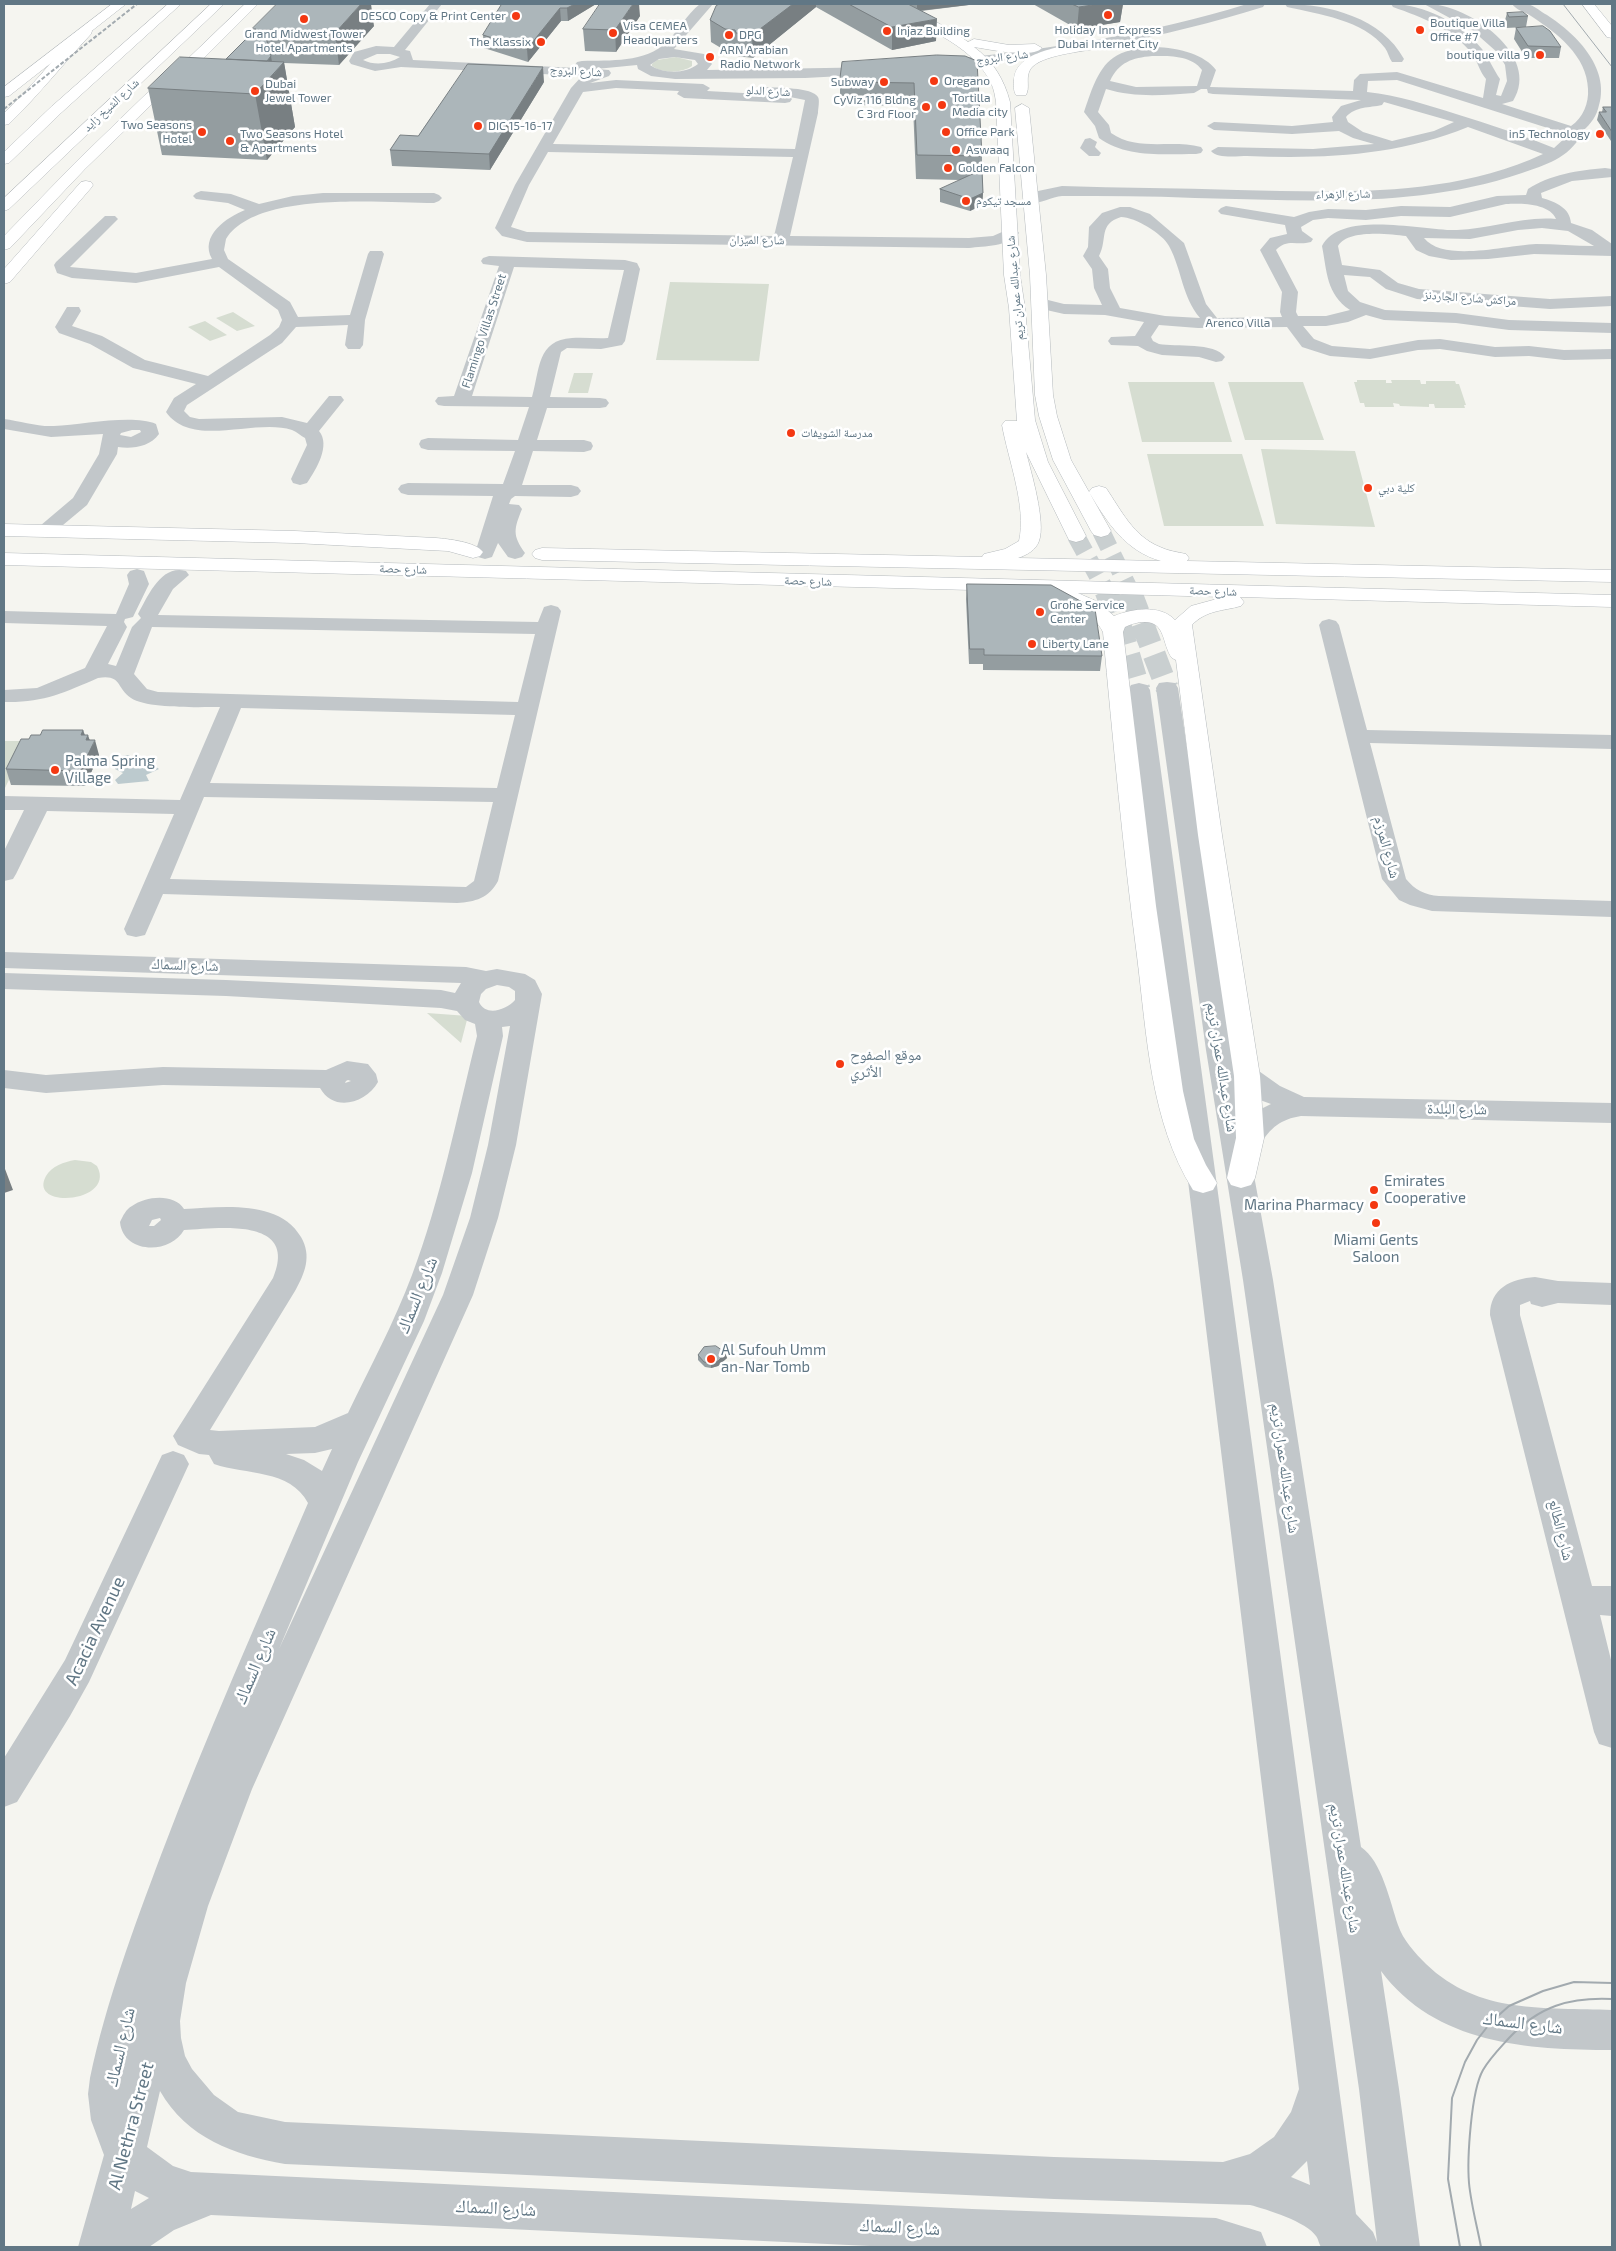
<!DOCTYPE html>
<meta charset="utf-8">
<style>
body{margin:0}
#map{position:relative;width:1616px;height:2251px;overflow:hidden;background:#f5f5f0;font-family:"Exo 2",sans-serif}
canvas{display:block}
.frame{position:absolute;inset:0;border:5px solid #617785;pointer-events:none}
</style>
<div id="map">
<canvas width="1616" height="2251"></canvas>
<div class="frame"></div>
</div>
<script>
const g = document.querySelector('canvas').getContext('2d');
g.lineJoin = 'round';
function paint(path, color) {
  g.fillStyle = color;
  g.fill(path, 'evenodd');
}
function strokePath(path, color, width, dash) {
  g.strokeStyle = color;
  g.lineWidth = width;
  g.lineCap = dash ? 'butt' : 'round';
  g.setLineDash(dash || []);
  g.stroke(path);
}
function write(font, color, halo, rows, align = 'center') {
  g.font = font + ' "Exo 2","Noto Naskh Arabic",sans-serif';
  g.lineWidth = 5;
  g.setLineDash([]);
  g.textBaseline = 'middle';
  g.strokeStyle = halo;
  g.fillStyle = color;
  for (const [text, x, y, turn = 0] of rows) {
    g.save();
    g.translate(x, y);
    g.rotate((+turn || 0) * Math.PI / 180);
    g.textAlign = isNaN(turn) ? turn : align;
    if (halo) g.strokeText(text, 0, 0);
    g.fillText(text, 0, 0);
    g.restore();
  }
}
const green = new Path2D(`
 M 676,57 L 692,61 L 692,66 C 682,73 663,74 652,66 L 652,64 L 657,60 Z
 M 670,282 L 769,284 L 759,361 L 656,360 Z
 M 233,312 L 255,326 L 237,331 L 216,318 Z
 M 205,321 L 227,335 L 210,341 L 188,327 Z
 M 574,373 L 593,373 L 588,393 L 568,393 Z
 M 1357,380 L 1386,380 L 1386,383 L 1392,383 L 1391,380 L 1420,380 L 1421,384 L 1426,384 L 1426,381 L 1455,381 L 1456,384 L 1459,384 L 1466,405 L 1464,405 L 1465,408 L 1435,408 L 1434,404 L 1429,404 L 1429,407 L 1400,406 L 1399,404 L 1393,403 L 1394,407 L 1365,407 L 1364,403 L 1360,403 L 1354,382 L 1357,382 Z
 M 1128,382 L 1214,382 L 1232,442 L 1142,442 Z
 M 1228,382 L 1303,382 L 1324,440 L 1245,440 Z
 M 1261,449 L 1355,451 L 1375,527 L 1276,524 Z
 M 1147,454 L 1242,454 L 1264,526 L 1164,526 Z
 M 4,741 L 28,741 L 4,790 Z
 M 427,1013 L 468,1016 L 461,1043 Z
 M 75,1160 L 91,1162 L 97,1166 C 117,1203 27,1210 46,1176 C 52,1166 64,1162 75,1160 Z`);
const water = new Path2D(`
 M 129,755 L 132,758 L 139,759 L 134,762 L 153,765 L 159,769 L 146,775 L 149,781 L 118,784 L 115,780 L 123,773 L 115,769 L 114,757 Z`);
const minorTunnelFar1 = new Path2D(`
 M 1101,531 L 1131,593
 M 1076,536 L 1107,593`);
const minorTunnel = new Path2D(`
 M 1106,591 L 1121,629 L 1139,690
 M 1130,591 L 1167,688`);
const minor = new Path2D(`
 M 430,4 L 442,4 L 405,50 L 410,51 L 413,60 L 577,68 L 575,65 L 577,62 L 582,61 C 610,60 645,63 667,42 C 679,30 686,15 700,4 L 713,4 L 674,49 L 704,54 L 712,64 L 707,70 L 884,67 L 886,70 L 879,74 L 805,78 L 675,79 L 651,76 L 638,69 L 637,65 L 596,69 L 609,70 L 611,73 L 609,76 L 590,83 L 616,80 L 703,84 L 710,88 L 707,91 L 761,94 L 759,91 L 761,88 L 766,87 C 777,88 812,87 818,97 C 820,100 818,109 818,113 L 790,236 L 969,238 L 993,236 L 1011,228 L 1017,230 L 1019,233 C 1009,247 984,246 969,248 L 527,242 L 502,236 L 495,228 L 515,185 L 571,88 L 582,76 L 401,67 L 375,71 L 351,64 L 349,61 L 354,52 L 376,46 L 394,47 ZM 377,54 L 390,54 L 400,57 C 389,64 375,66 363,60 ZM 675,57 L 695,60 L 698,64 C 686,74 663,74 650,65 L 659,59 ZM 616,88 L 679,91 L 677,94 L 684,98 L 785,103 L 790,102 L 792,99 L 790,97 L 805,100 L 795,149 L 553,144 L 583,92 ZM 548,152 L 793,157 L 774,236 L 527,232 L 511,227 L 529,185 Z
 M 1247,4 L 1265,4 L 1263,7 C 1162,39 1058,56 952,67 L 945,63 L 952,59 C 1052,49 1151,34 1247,4 Z
 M 1285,4 C 1329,4 1382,18 1404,59 L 1402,62 L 1392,62 C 1389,58 1388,52 1385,48 C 1364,20 1318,14 1287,7 Z
 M 1391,4 C 1424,4 1461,23 1482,49 C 1489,58 1493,69 1500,79 L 1496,95 L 1501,96 L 1507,81 L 1505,65 L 1498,53 L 1472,30 L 1424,4 C 1464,1 1543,54 1513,101 L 1502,104 L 1571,126 C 1583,118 1589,103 1588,89 C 1587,56 1557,33 1531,16 C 1525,12 1516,10 1512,4 C 1516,4 1523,3 1527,4 C 1534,5 1541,12 1547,15 C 1578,35 1612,70 1598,109 C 1595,119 1588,127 1580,133 L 1581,135 C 1569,158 1545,165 1522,173 C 1417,209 1304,200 1195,198 C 1151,196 1106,196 1062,196 C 1051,197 1035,206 1026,203 L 1023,200 L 1038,191 L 1062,186 C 1120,188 1178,188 1237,190 C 1339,192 1448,198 1543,154 L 1468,127 C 1397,156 1323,159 1247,156 C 1238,156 1217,159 1211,151 L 1218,147 L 1313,149 L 1374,144 L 1353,138 L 1339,131 L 1292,134 L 1214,130 L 1207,126 L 1214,122 L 1292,126 L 1333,122 L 1332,117 L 1341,106 L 1361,100 L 1213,94 L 1208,93 L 1207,89 L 1201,89 L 1194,93 C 1165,95 1135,98 1106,89 L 1098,112 L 1109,125 L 1111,133 C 1138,152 1171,139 1201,147 L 1203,150 L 1201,153 L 1196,154 C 1164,154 1126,158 1099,138 L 1095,126 L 1084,112 C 1090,95 1097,69 1113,58 C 1137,40 1198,45 1216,70 L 1210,87 L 1353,91 L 1354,80 L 1360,74 L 1397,72 L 1483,98 L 1486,79 C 1480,72 1478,63 1473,55 C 1454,29 1421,17 1393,7 ZM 1152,56 C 1169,56 1191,55 1202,70 L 1197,86 L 1136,87 L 1110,81 C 1119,62 1132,58 1152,56 ZM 1397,80 L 1554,130 L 1552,133 L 1554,136 L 1566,137 L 1554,148 C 1522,135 1489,124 1456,114 C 1427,105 1398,95 1367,92 L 1368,81 ZM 1384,102 L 1454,122 L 1434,131 L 1392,141 L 1363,132 L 1348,122 L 1346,117 C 1356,106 1369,108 1382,105 Z
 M 1090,138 L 1097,142 L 1095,147 L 1101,153 L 1099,156 L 1089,156 L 1080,148 L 1085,139 Z
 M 1605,168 L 1612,169 L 1612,177 L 1572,181 L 1541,193 L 1542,198 C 1556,202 1570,208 1571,223 L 1592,230 L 1612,244 L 1612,256 L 1534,254 L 1488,259 L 1451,260 L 1429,256 L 1416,250 L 1406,236 C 1389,234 1348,229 1338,246 L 1342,265 L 1380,270 L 1398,283 L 1419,289 L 1550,299 L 1612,296 L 1612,306 L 1550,309 L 1417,299 L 1386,289 L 1370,277 L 1344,275 L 1348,291 L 1360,302 L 1385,310 L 1456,313 L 1509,320 L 1612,323 L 1612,333 L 1509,330 L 1456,323 L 1384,320 L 1366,315 L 1348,322 L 1326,326 L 1303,326 L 1314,339 L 1332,346 L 1370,349 L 1418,340 L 1440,339 L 1495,347 L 1529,346 L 1564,350 L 1612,349 L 1612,359 L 1564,360 L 1529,356 L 1495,357 L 1440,349 L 1418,350 L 1370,359 L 1330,356 L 1302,347 L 1287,327 L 1198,328 L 1159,325 L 1151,337 L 1153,341 L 1159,344 C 1175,347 1215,342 1225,357 L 1222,361 L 1216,362 L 1199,357 L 1162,355 L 1147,351 L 1138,346 L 1111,345 L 1108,341 L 1111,337 L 1135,336 L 1144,322 L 1105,315 L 1064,314 L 1042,309 L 1040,305 L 1042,301 L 1048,300 L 1064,304 L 1102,305 L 1094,288 L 1092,269 L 1083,256 L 1088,247 L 1089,227 L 1102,213 L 1120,207 L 1130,207 L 1150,214 L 1184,243 L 1206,304 L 1217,318 L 1282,317 L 1280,312 L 1282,292 L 1260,250 L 1270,238 L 1287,234 L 1285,225 L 1221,214 L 1218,211 L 1221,208 L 1226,206 L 1294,217 L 1309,212 L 1328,209 L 1366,210 L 1401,206 L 1450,207 L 1497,196 L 1526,195 L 1528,189 C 1549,175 1579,170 1605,168 ZM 1506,204 C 1520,203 1550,203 1556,219 C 1522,216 1490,229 1457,230 C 1423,231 1341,209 1322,246 C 1327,271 1326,294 1350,310 L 1326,316 L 1298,316 L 1296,312 L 1298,292 L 1276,250 C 1287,238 1297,246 1311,242 L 1313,239 L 1302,231 L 1301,227 L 1313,220 L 1328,218 L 1366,220 L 1401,216 L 1450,217 ZM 1121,217 C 1135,217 1163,234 1169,246 C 1182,270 1182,297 1200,318 L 1165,316 L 1120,308 L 1110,288 L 1108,269 L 1099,256 C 1108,239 1098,224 1121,217 ZM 1542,228 L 1568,231 L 1594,246 C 1575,246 1555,244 1536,244 C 1507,245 1444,263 1424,238 L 1470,239 L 1518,230 Z
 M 201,191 L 231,194 L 259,204 L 293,196 L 323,193 L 434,193 L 439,195 L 442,198 L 439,201 L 434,203 C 383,203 256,190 226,239 L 224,250 L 228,259 L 290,302 L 298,317 L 350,315 L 368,254 L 370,251 L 382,251 L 384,254 L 365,320 L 363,345 L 360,349 L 348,349 L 345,345 L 348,325 L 296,327 L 282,343 L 187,405 L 184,411 L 190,417 L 199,419 L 282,417 L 307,423 L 329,396 L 341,396 L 344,400 L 319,431 C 331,445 316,470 307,483 L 300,485 L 293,483 L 291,479 L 307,445 L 305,438 C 301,436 297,432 292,430 C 255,418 192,449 166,412 L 174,398 L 196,384 L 133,368 L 90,344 L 59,333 L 55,327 L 67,307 L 79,307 L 81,311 L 72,326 L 102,336 L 145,360 L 208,376 L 270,335 L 279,327 L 282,320 L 278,310 L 219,267 L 136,283 L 72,278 L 57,273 L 54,265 L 56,262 L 105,216 L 115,216 L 118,219 L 70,267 L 136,273 L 212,259 C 199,236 227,217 245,210 L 228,203 L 196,199 L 193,196 L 196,193 Z
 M 489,256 L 625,260 L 637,263 L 640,269 L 625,341 L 622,345 L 601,349 L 567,348 L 561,352 L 550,397 L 600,398 L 606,399 L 609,403 L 606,407 L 600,408 L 547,408 L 537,440 L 584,440 L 591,442 L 593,446 L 591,450 L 584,452 L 533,451 L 522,485 L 571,485 L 578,487 L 581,491 L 578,495 L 571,497 L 515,496 L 511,499 L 509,504 L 519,505 L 522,509 C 514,529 512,535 525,553 L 522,557 L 515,559 L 508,557 L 498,543 L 492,557 L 485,559 L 478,557 L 475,553 L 493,496 L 408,495 L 401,493 L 398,489 L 401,485 L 408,483 L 503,484 L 515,451 L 428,450 L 421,448 L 419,444 L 421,440 L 428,438 L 518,440 L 529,407 L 444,406 L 438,405 L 435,401 L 438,397 L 454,396 L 499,266 L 483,264 L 481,261 L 483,258 ZM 514,267 L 624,270 L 608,338 C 596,339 584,337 572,338 C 537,340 540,369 532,397 L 472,396 Z
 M 4,419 C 20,421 38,427 54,426 C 82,425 132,414 156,424 L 159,434 C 150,447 132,449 118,447 L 117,454 L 87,505 L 51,535 L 44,537 L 37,535 L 34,531 L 73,498 L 99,454 L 103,434 L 51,437 L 4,429 ZM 132,430 L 140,430 L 141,432 L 131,437 L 120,435 L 121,433 Z
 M 137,569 L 144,571 L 149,584 L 133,617 L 125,619 L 124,622 L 127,627 L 108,664 L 116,666 L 132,627 L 141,618 L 138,614 C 148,596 161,564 186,571 L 189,575 L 173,589 L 158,615 L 538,622 L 544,607 L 551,605 L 558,607 L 561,611 L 498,881 C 489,898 475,902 457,903 L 163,894 L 145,935 L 136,937 L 127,935 L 124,929 L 174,814 L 47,811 L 16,874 L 13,879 L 4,881 L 4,851 L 24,810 L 4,810 L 4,796 L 180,800 L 220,707 C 200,707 147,709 131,698 C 116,688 122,674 98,678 C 63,693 43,703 4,702 L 4,690 L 37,688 L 85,668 L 107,626 L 4,623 L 4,611 L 116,614 L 129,584 L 127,575 L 130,571 ZM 152,627 L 535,634 L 518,702 L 158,692 L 147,689 L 134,674 ZM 241,708 L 515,715 L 497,788 L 210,783 ZM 204,797 L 493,802 L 474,881 L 466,887 L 170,879 Z
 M 1329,619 L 1336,621 L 1339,625 L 1367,730 L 1612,735 L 1612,749 L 1370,743 L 1406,879 C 1415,890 1425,895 1439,896 L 1612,901 L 1612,917 L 1432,911 L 1410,905 L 1399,900 L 1382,879 L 1319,625 L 1322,621 Z
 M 1167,682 L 1175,683 L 1178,688 L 1236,1072 L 1247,1067 L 1256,1069 L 1280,1086 L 1304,1097 L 1612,1103 L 1612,1123 L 1301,1116 C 1281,1119 1270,1128 1260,1145 L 1249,1148 L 1273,1280 L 1361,1847 C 1382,1861 1390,1902 1398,1925 C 1403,1940 1415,1953 1426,1964 C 1479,2015 1545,2007 1612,2010 L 1612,2050 C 1528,2050 1435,2044 1381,1971 L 1399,2089 L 1420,2247 L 1321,2247 C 1319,2244 1318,2238 1316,2236 C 1307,2222 1266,2209 1250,2205 L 1054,2199 L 285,2164 C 234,2155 187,2138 160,2091 L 147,2147 L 173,2166 L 191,2172 L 972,2209 L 1216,2218 L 1261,2232 L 1267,2247 L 891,2247 L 211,2215 L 174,2230 L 149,2247 L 78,2247 L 104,2155 L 91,2120 L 88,2094 L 90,2078 C 106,2002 134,1927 161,1855 C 206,1736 258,1620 308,1503 C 290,1469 246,1475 214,1464 L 209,1455 L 199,1454 L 178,1445 L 173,1436 L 273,1278 C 299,1217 219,1228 184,1230 C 170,1255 123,1254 120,1222 C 123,1216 126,1209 132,1206 C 146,1196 174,1193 184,1209 C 221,1207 279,1199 301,1237 C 312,1256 305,1273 295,1291 L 210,1430 L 219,1431 L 315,1427 L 348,1413 C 370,1367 394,1323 412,1275 C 441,1198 457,1116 477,1036 L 475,1024 L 465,1020 L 457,1011 L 441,1008 L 226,996 L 4,989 L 4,973 L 226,980 L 441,990 L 455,993 L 461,983 L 4,968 L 4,952 L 466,967 L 486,971 L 497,969 L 525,974 L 535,980 L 542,994 L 516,1145 L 498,1218 L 473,1295 L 252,1789 L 208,1906 L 186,1983 L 180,2021 L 181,2038 L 185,2056 L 192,2069 L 214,2095 L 238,2112 L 285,2122 L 1054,2157 L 1223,2162 L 1250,2154 L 1274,2137 L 1291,2112 L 1299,2089 L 1128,690 L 1131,685 L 1139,683 L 1147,685 L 1150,690 L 1356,2214 L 1373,2232 L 1377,2242 L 1359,2089 L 1243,1280 L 1206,1050 L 1156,688 L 1159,683 ZM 497,985 L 509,987 L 515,991 L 515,1000 C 506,1010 486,1017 479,1002 L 481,994 L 486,989 ZM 510,1026 L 488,1145 L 470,1218 L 443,1295 L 279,1649 L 358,1462 L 424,1321 L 442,1273 L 472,1173 L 503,1036 L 502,1027 ZM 1238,1083 L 1260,1100 L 1271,1104 L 1255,1112 L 1245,1123 ZM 160,1218 L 161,1220 L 154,1226 L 149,1226 L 152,1220 ZM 332,1449 L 322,1471 L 304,1460 L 286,1454 L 315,1453 ZM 1307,2161 L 1310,2185 L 1291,2177 ZM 135,2191 L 149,2198 L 131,2209 Z
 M 347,1061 L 368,1064 L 376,1074 L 378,1082 C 366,1103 334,1113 320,1088 L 163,1085 L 46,1093 L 4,1088 L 4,1070 L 46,1075 L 163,1067 L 326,1070 ZM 348,1080 L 351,1081 L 345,1083 L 346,1081 Z
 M 1535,1277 L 1558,1281 L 1612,1283 L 1612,1305 L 1558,1303 L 1542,1307 L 1531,1304 L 1530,1301 L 1520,1305 L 1520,1315 L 1592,1586 L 1612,1586 L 1612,1616 L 1600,1615 L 1612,1664 L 1612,1748 L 1599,1744 L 1594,1732 L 1490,1315 C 1490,1288 1511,1279 1535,1277 Z
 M 173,1451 L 184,1455 L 189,1464 L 89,1682 L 70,1716 L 17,1802 L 4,1807 L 4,1758 L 65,1660 L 162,1455 Z`);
const major = new Path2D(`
 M 112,4 L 126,4 L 9,96 L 4,97 L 4,87 Z
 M 876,4 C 908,4 943,24 968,42 L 974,39 L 1009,45 L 1035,44 L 1042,48 C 1032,59 988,49 974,47 C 993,61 1004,79 1010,102 L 1020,275 L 1025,308 L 1035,420 L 1048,462 L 1086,536 L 1083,540 L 1076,542 L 1069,540 L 1026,452 C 1031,472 1046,522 1039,541 C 1036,550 1027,555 1018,558 L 1161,561 C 1125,551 1107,522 1089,492 L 1092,488 L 1099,486 L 1106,488 C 1121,510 1133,536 1160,547 C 1168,551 1177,552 1186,554 L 1189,558 L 1187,561 L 1612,570 L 1612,582 L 542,560 L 535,558 L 532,554 L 535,550 L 542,548 L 982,557 L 984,554 L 1005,549 L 1019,541 C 1027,507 1008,459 1002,425 L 1005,421 L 1017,421 L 1009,308 L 1004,275 L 996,102 C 995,96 994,89 991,83 C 973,44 915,22 878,7 Z
 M 1582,4 L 1594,4 L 1612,26 L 1612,38 L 1607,37 Z
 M 1089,42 L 1094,43 L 1096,46 L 1094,49 C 1079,52 1034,56 1029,72 C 1026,80 1030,88 1026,95 L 1016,95 C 1013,90 1014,85 1014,80 C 1015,50 1066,46 1089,42 Z
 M 1022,104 L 1029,108 L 1046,275 L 1053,395 L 1057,416 L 1071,460 L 1111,531 L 1108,535 L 1101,537 L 1094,535 L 1091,531 L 1053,460 L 1039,416 L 1035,395 L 1030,275 L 1015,108 Z
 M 4,524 L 295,531 L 436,538 C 448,539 476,542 483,552 L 480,556 L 473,558 L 448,551 L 295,543 L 4,536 Z
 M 4,553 L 1612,595 L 1612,607 L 1240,597 L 1244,602 L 1241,606 C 1223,611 1206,610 1192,625 L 1222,835 L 1260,1076 L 1264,1138 L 1255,1178 L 1251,1185 L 1241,1188 L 1231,1185 L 1227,1178 L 1236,1138 L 1234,1076 L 1198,835 L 1176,660 L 1172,658 C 1162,645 1166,622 1145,622 C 1137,622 1131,624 1125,627 L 1123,632 L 1156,906 L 1183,1091 L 1194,1139 L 1206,1165 L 1217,1183 L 1213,1190 L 1203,1193 L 1193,1190 C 1150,1121 1147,1036 1137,956 C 1123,849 1113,740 1103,632 C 1092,611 1072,604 1051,598 L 1049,592 L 4,565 ZM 1078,593 L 1224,597 L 1191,606 L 1175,620 C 1160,604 1132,609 1114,616 L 1098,602 Z`);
const highway = new Path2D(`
 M 168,4 L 181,4 L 61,113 L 9,163 L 4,164 L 4,152 L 51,107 Z
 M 211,4 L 224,4 L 9,209 L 4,211 L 4,198 Z
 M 245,4 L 258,4 L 185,77 L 155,101 L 85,169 L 10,248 L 4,250 L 4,236 L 75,163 L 145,95 L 175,71 Z
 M 86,27 L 92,31 L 91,34 C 63,64 38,96 9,124 L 4,125 L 4,113 C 32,87 55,57 81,28 Z
 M 86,181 L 91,182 L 93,185 L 91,188 L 10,282 L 4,284 L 4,269 L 81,182 Z`);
const tramFar1 = new Path2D(`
 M 1563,4 L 1612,67`);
const tram = new Path2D(`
 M 1460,2247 L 1448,2179 L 1452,2098 L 1465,2062 L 1477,2040 L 1491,2022 L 1509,2006 L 1543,1991 L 1574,1982 L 1612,1983
 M 1481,2247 C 1477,2226 1471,2204 1469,2183 C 1467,2159 1471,2091 1483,2070 C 1490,2058 1500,2048 1509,2038 C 1539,2006 1570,1997 1612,1999`);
const rail = new Path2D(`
 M 4,109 L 137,4`);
const wall = new Path2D(`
 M 502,4 L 596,4 L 568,21 L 561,21 L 528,62 L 484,48 L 483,35 Z
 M 720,4 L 977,4 L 921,11 L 936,41 L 892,50 L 816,7 L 753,58 L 737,56 L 736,52 L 726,51 L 711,42 L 710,20 Z
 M 1033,4 L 1123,4 L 1120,22 L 1077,29 Z
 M 1507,13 L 1528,16 L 1526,27 L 1506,28 L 1504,24 Z
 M 640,16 L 616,52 L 585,51 L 583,29 Z
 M 374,26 L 339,65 L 284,63 L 295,127 L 267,160 L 162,155 L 148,88 L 226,59 L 252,33 L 252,29 Z
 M 1516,28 L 1561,47 L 1559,58 L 1526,58 L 1514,39 Z
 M 937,55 L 982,156 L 982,170 L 983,193 L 982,205 L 970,211 L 940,202 L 940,189 L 960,180 L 916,179 L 913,106 L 853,105 L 840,101 L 840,78 Z
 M 544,82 L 490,170 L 392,166 L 390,150 L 418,136 Z
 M 1603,107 L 1612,107 L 1612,141 L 1611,141 L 1597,120 L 1599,112 L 1602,112 Z
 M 967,584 L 1102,656 L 1100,671 L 983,670 L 983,664 L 969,664 L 966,599 Z
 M 83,730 L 85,735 L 90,740 L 99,755 L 85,786 L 11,785 L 6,769 L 40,735 Z
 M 698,1355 L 727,1358 L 718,1366 L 711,1368 L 705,1367 L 698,1360 Z`);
const shadedWall = new Path2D(`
 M 361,4 L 371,4 L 374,26 L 339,65 L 335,33 Z
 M 575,4 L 596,4 L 568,21 L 567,8 Z
 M 633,4 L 639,4 L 640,16 L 616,52 L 615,30 Z
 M 793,4 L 816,4 L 816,7 L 753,58 L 752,35 Z
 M 917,4 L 977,4 L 917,11 Z
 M 1099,4 L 1123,4 L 1120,22 L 1077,29 L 1079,7 Z
 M 560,8 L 561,21 L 528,62 L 527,49 Z
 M 937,19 L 936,41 L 892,50 L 892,27 Z
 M 271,56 L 274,74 L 284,62 L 295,127 L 267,160 L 255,94 L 257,78 Z
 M 543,67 L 544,82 L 490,170 L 489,154 Z
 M 983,193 L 982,205 L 970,211 L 970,199 Z
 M 83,730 L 86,740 L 88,735 L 92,747 L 95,740 L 99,755 L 85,786 L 80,771 L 81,735 Z
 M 4,1169 L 5,1169 L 13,1190 L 4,1193 Z
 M 726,1353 L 727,1358 L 718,1366 L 711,1368 L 711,1363 Z`);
const building = new Path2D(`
 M 277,4 L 361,4 L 335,33 L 264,30 L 271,56 L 267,61 L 226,59 L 256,29 L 252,29 Z
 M 502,4 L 575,4 L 567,8 L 560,8 L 527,49 L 483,35 Z
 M 600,4 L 633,4 L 615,30 L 583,29 Z
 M 720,4 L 793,4 L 752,35 L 736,33 L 735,30 L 725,29 L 710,20 L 716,6 Z
 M 849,4 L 908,4 L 937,19 L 892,27 Z
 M 1072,4 L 1099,4 L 1079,7 Z
 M 1523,12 L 1528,16 L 1509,17 L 1507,13 Z
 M 1543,26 L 1550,31 L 1561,47 L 1528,46 L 1516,28 Z
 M 937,55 L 965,56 L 977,61 L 982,156 L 917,155 L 914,83 L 853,82 L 840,78 L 842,62 Z
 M 180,57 L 284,62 L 255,94 L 148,88 Z
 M 468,64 L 543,67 L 489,154 L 390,150 L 400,135 L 418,136 Z
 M 1603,107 L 1612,107 L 1612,132 L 1599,112 L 1606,112 Z
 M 982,170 L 983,193 L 970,199 L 940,189 Z
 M 967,584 L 1051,585 L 1095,609 L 1102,656 L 984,655 L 984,649 L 970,649 Z
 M 43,730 L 83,730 L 81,735 L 88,735 L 86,740 L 95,740 L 80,771 L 6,769 L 21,739 L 29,739 L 31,735 L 40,735 Z
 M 716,1346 L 726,1353 L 718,1361 L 711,1363 L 704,1362 L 698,1355 L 704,1347 Z`);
const markers = [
 [1108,15,5,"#f43812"],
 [516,16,5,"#f43812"],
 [304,19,5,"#f43812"],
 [1420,30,5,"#f43812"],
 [887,31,5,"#f43812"],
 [613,33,5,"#f43812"],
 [729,35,5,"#f43812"],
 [541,42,5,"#f43812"],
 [1540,55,5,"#f43812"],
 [710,57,5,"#f43812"],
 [934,81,5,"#f43812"],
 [884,82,5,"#f43812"],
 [255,91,5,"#f43812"],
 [942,105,5,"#f43812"],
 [926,107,5,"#f43812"],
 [478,126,5,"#f43812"],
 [202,132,5,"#f43812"],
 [946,132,5,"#f43812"],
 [1600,134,5,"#f43812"],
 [230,141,5,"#f43812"],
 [956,150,5,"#f43812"],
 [948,168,5,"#f43812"],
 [966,201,5,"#f43812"],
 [791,433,5,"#f43812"],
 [1368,488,5,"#f43812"],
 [1040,612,5,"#f43812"],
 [1032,644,5,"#f43812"],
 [55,770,5,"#f43812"],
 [840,1064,5,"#f43812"],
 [1374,1190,5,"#f43812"],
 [1374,1205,5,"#f43812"],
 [1376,1223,5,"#f43812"],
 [711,1359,5,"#f43812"]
];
const farPoinames = [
 ["DESCO Copy & Print Center",506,16,"right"],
 ["Boutique Villa",1430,23],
 ["Office #7",1430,37],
 ["Visa CEMEA",623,26],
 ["Headquarters",623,40],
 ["Holiday Inn Express",1108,30,"center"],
 ["Dubai Internet City",1108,44,"center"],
 ["Injaz Building",897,31],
 ["Grand Midwest Tower",304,34,"center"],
 ["Hotel Apartments",304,48,"center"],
 ["DPG",739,35],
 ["The Klassix",531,42,"right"],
 ["ARN Arabian",720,50],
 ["Radio Network",720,64],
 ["boutique villa 9",1530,55,"right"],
 ["Oregano",944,81],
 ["Subway",874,82,"right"],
 ["Dubai",265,84],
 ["Jewel Tower",265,98],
 ["Tortilla",952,98],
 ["Media city",952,112],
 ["CyViz 116 Bldng",916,100,"right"],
 ["C 3rd Floor",916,114,"right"],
 ["Two Seasons",192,125,"right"],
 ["Hotel",192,139,"right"],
 ["DIC 15-16-17",488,126],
 ["Office Park",956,132],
 ["Two Seasons Hotel",240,134],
 ["& Apartments",240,148],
 ["in5 Technology",1590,134,"right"],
 ["Aswaaq",966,150],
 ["Golden Falcon",958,168],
 ["مسجد تيكوم",976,201],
 ["مدرسة الشويفات",801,433],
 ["كلية دبي",1378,488],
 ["Grohe Service",1050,605],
 ["Center",1050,619],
 ["Liberty Lane",1042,644]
];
const farStreetnames = [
 ["شارع البروج",1002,57,-7],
 ["شارع البروج",576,71,3],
 ["شارع الدلو",768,91,3],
 ["شارع الشيخ زايد",111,105,-43],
 ["شارع الزهراء",1343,194,-1],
 ["شارع الميزان",757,240,1],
 ["شارع عبدالله عمران تريم",1015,288,-95],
 ["مراكش شارع الجاردنز",1470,298,4],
 ["Arenco Villa",1238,323],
 ["Flamingo Villas Street",484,331,-72],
 ["شارع حصة",403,569,2],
 ["شارع حصة",808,581,2],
 ["شارع حصة",1213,591,2]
];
const poiNames = [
 ["Palma Spring",65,761],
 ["Village",65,778],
 ["موقع الصفوح",850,1055],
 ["الأثري",850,1072],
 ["Emirates",1384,1181],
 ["Cooperative",1384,1198],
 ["Marina Pharmacy",1364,1205,"right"],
 ["Miami Gents",1376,1240,"center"],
 ["Saloon",1376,1257,"center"],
 ["Al Sufouh Umm",721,1350],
 ["an-Nar Tomb",721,1367]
];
const streetNames = [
 ["شارع المرزم",1387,847,75],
 ["شارع السماك",185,965,2],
 ["شارع عبدالله عمران تريم",1222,1067,81],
 ["شارع البلدة",1457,1109,1],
 ["شارع عبدالله عمران تريم",1285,1468,82],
 ["شارع الطالع",1561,1530,76],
 ["شارع عبدالله عمران تريم",1345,1868,81]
];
const nearStreetnames = [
 ["شارع السماك",417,1295,-68],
 ["Acacia Avenue",95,1631,-65],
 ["شارع السماك",255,1666,-67],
 ["شارع السماك",1523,2023,7],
 ["شارع السماك",120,2047,-77],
 ["Al Nethra Street",131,2126,-75],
 ["شارع السماك",496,2208,3],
 ["شارع السماك",900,2227,3]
];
paint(green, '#d6ddd1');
paint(water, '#bccace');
strokePath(minorTunnelFar1, '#c9cfd0', 18, [18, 9]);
strokePath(minorTunnel, '#c9cfd0', 23, [23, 11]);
strokePath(major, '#b5babd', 1);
strokePath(highway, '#b6babd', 1);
paint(minor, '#c2c7ca');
paint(major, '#fff');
paint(highway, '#fff');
strokePath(tramFar1, '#a2aaaf', 1);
strokePath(tram, '#a2aaaf', 2);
strokePath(rail, '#a2aaaf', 2, [4, 2]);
paint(wall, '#949da0');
paint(shadedWall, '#787f82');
paint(building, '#acb6ba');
strokePath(building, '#787f82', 1);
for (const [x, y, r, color] of markers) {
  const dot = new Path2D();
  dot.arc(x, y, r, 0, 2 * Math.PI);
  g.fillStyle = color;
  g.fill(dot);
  strokePath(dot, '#fff', 2);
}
write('12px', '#617785', '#fff', farPoinames, 'left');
write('12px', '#617785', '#fff', farStreetnames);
write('15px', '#617785', '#fff', poiNames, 'left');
write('15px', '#617785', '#fff', streetNames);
write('18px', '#617785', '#fff', nearStreetnames);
</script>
